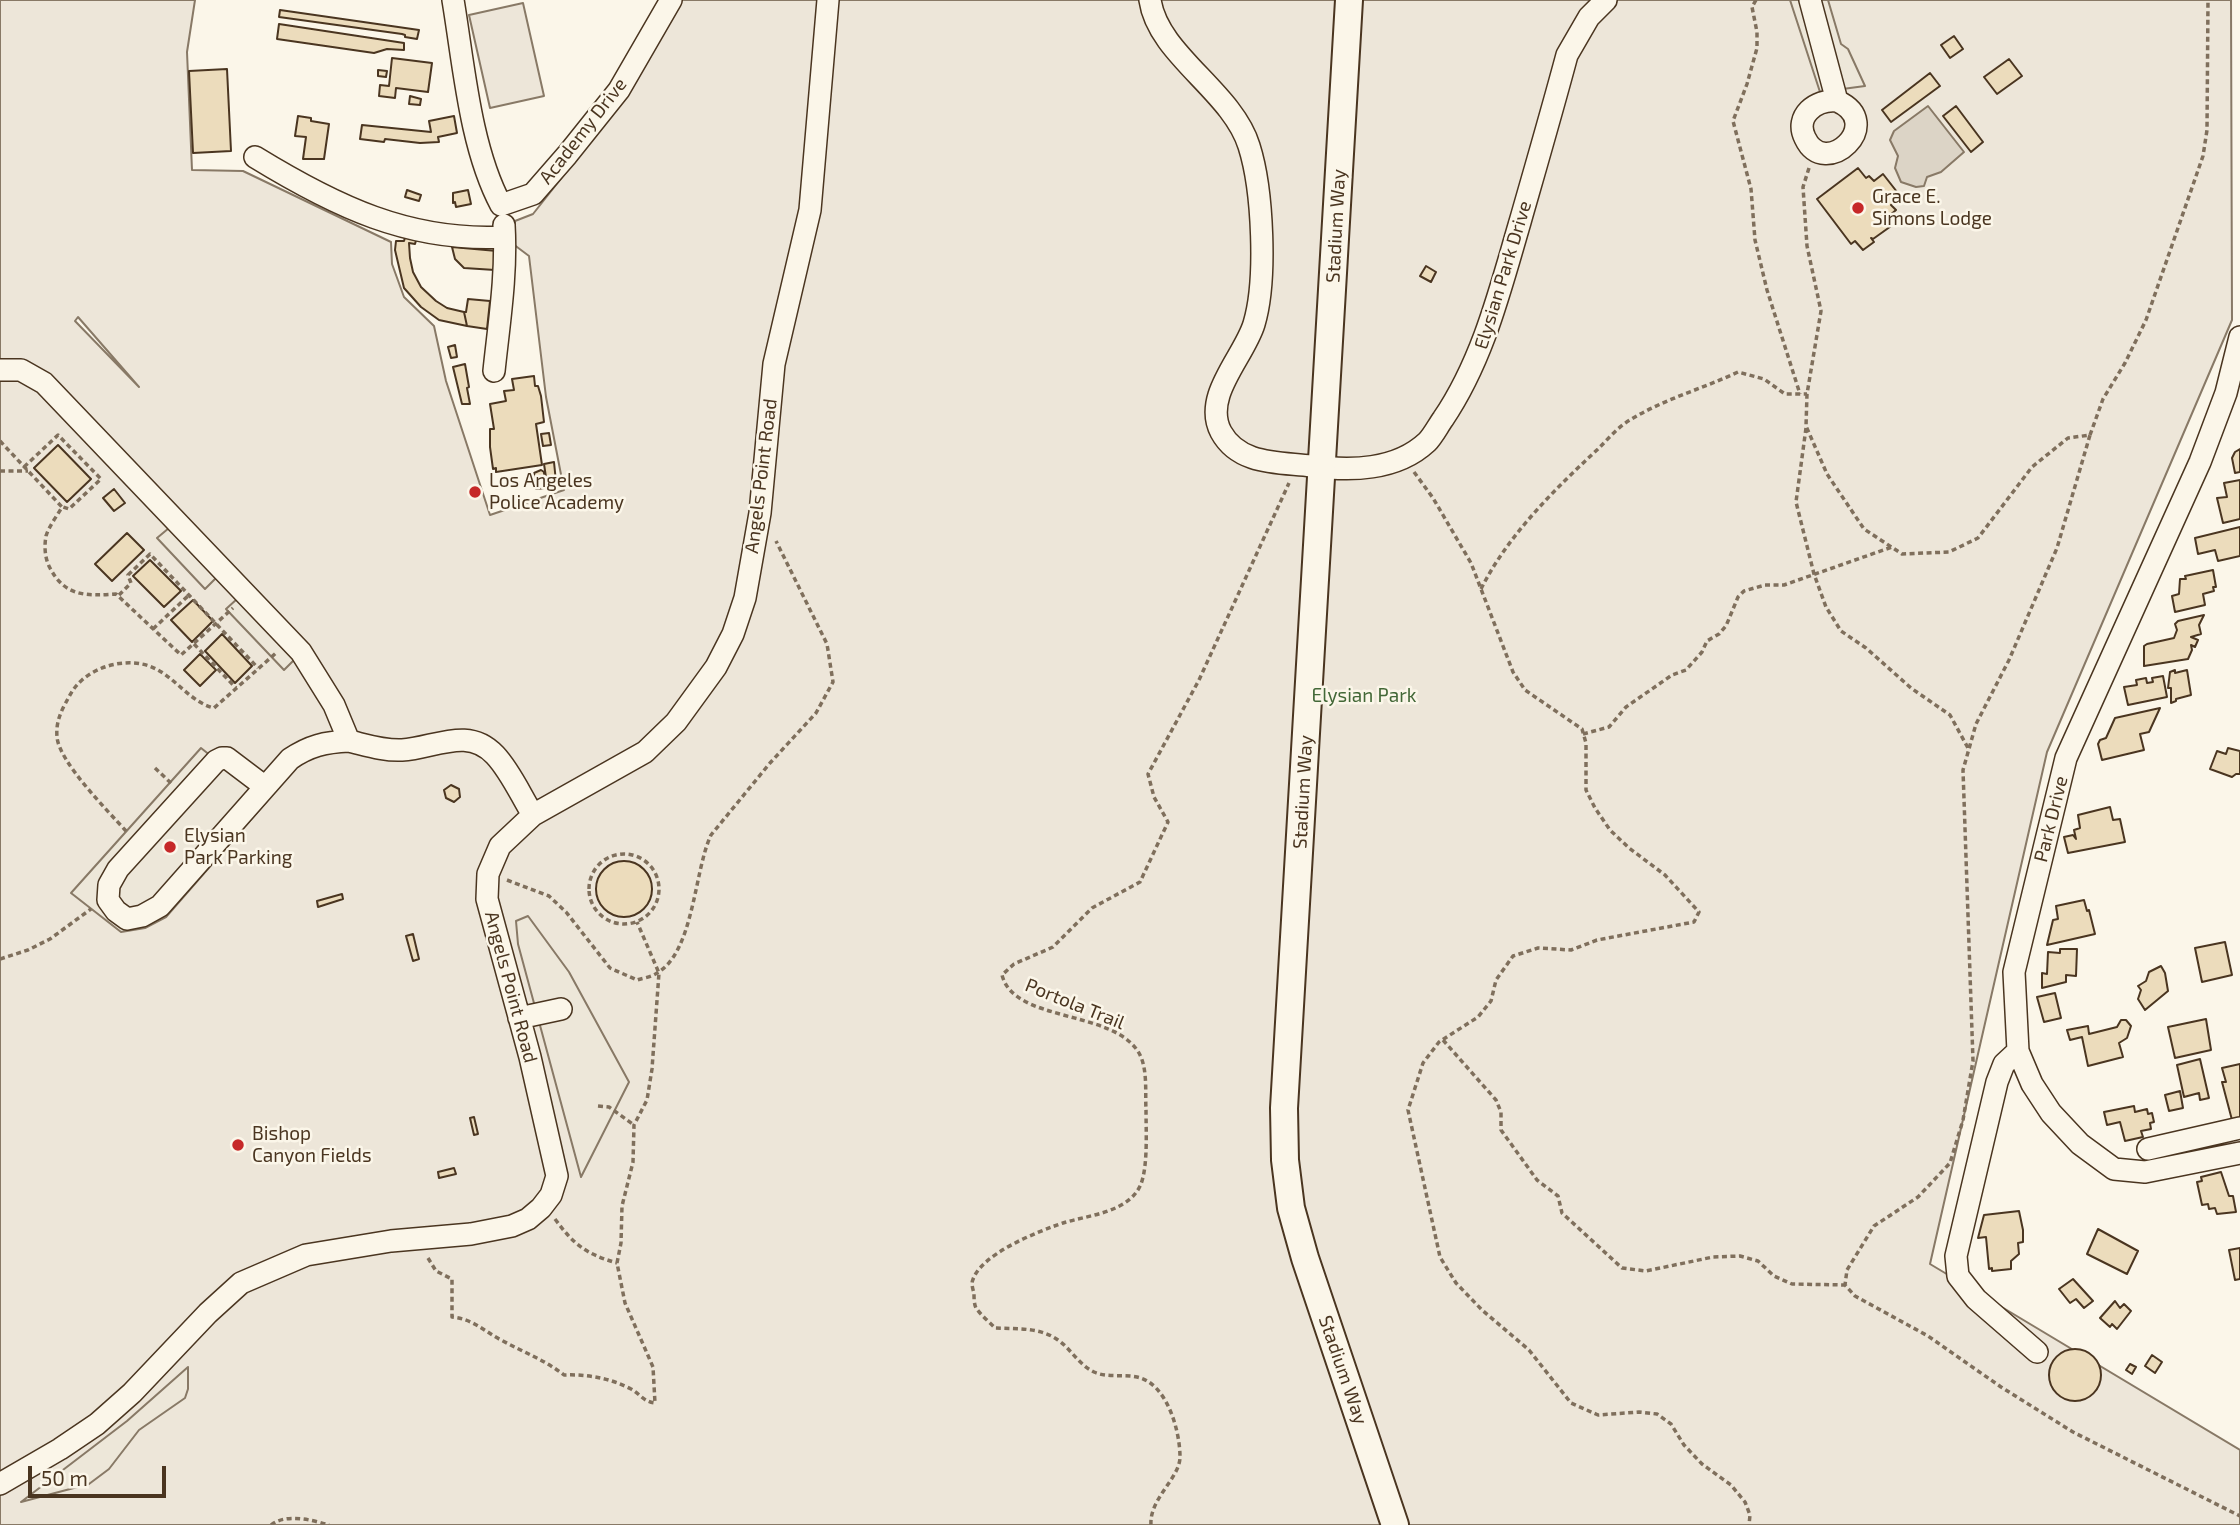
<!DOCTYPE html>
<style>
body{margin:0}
#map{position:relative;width:2240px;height:1525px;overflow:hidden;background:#fbf6e9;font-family:"Exo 2",sans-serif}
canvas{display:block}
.scale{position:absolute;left:28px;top:1466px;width:138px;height:32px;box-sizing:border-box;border:4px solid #4a3520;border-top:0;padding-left:9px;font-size:21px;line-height:24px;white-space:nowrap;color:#4a3520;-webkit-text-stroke:5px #fbf6e9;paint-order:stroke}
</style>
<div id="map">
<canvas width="2240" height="1525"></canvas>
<div class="scale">50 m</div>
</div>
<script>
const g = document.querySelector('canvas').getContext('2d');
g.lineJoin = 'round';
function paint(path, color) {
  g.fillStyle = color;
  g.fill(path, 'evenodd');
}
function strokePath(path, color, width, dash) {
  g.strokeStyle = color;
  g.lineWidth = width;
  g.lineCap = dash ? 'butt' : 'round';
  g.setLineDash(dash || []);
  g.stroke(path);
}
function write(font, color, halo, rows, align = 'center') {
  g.font = font + ' "Exo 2",sans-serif';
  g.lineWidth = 5;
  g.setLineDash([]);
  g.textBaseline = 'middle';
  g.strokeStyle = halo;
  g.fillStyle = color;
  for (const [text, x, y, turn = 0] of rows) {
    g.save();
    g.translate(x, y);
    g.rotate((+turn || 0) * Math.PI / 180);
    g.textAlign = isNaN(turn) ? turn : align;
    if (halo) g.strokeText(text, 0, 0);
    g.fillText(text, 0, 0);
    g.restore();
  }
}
const green = new Path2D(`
 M 0,0 L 195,0 L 187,52 L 192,170 L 243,171 L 391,242 L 392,264 L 404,297 L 434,326 L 446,381 L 490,515 L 564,490 L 546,397 L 529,256 L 513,244 L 515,221 L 533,214 L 624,99 L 682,0 L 2231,0 L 2232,320 L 2047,752 L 1930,1264 L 2240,1450 L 2240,1525 L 0,1525 ZM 78,317 L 139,387 L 75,321 Z
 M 523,3 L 544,96 L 490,108 L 469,15 Z`);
const parking = new Path2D(`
 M 1790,0 L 1828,0 L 1841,44 L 1848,49 L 1865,86 L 1820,92 Z
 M 169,528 L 216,578 L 205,589 L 157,538 Z
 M 237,599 L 294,660 L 284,670 L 226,609 Z
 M 201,748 L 267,801 L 166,917 L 145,928 L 121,932 L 71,893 Z
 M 528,916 L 569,972 L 629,1082 L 581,1177 L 518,944 L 516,921 Z
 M 188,1367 L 188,1389 L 185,1398 L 139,1430 L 109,1469 L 89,1484 L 21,1502 L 127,1421 Z`);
const water = new Path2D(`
 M 1928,106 L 1964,152 L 1941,172 L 1927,177 L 1924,186 L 1916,187 L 1901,182 L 1895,168 L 1898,156 L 1890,140 L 1894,131 Z`);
const building = new Path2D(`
 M 280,10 L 419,30 L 417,39 L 405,37 L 405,35 L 402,34 L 279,17 Z
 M 279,24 L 404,43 L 404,50 L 387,49 L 374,53 L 277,39 Z
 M 1954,36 L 1963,49 L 1950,58 L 1941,45 Z
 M 392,58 L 432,63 L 428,92 L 396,88 L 395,98 L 379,96 L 380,85 L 389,86 Z
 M 2009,59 L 2022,76 L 1997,94 L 1984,77 Z
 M 227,69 L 231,151 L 193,153 L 189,71 Z
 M 378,70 L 387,71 L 386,77 L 378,76 Z
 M 1930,73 L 1940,86 L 1891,122 L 1882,110 Z
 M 410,96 L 421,99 L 420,105 L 409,104 Z
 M 1956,106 L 1983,142 L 1971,152 L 1943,116 Z
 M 298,116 L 311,118 L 311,121 L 329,124 L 324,159 L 303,159 L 306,137 L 295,136 Z
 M 454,116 L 457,133 L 438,137 L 439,142 L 420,143 L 385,139 L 384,142 L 360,139 L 362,125 L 431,132 L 429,121 Z
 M 1858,168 L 1866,178 L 1869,176 L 1874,181 L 1883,174 L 1901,197 L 1891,205 L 1896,210 L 1889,216 L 1894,224 L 1873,239 L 1871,238 L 1874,242 L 1863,250 L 1855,241 L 1851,244 L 1817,199 Z
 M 407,190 L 421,195 L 419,201 L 405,197 Z
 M 468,190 L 471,204 L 456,207 L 455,202 L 453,203 L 453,193 Z
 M 406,234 L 417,237 L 415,244 L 409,243 L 410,258 L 413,272 L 421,287 L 436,301 L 447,308 L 464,312 L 467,326 L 439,320 L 421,307 L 404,288 L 395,250 L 396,241 L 404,241 Z
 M 452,247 L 497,251 L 495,270 L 464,268 L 455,259 Z
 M 1426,266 L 1436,272 L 1431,282 L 1420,276 Z
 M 468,299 L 490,301 L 487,329 L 467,326 L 464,312 L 466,312 Z
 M 455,345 L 457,357 L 451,358 L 448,347 Z
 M 465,364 L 469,387 L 467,388 L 470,404 L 462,404 L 453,367 Z
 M 534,376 L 535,386 L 538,386 L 541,396 L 544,422 L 536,424 L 542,465 L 496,472 L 496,468 L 493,469 L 490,447 L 490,429 L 494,429 L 490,404 L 506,401 L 504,391 L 514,390 L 512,379 Z
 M 549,433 L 551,445 L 543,446 L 541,434 Z
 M 58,445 L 91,479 L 67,502 L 34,468 Z
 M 2240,449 L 2240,472 L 2235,473 L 2232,458 L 2235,452 Z
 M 554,462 L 556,482 L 547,484 L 544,464 Z
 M 541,470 L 544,472 L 545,488 L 536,489 L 534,473 Z
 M 2240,480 L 2240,519 L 2223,523 L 2217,498 L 2227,497 L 2224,483 Z
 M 114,489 L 125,503 L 114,511 L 103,498 Z
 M 2240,527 L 2240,556 L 2218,561 L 2215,550 L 2198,554 L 2195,538 Z
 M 127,533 L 144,550 L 112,581 L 95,564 Z
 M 150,560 L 181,591 L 164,607 L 133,576 Z
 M 2213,570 L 2216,587 L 2213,587 L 2214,591 L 2203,594 L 2205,605 L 2175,612 L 2172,596 L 2179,594 L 2180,579 L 2186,579 L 2185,576 Z
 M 193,600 L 213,621 L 192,642 L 171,620 Z
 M 2204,615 L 2199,625 L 2201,634 L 2191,637 L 2198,640 L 2195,647 L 2191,645 L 2192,650 L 2188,659 L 2144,666 L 2144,646 L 2147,644 L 2174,638 L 2177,630 L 2175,624 L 2178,621 Z
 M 222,634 L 252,666 L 235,683 L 205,651 Z
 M 200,654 L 216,670 L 200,686 L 184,670 Z
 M 2175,670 L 2175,673 L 2187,670 L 2191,695 L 2176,699 L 2176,701 L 2171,703 L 2171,688 L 2168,688 L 2170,672 Z
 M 2163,676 L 2167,697 L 2128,705 L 2124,687 L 2137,685 L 2136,680 L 2146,678 L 2147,683 L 2153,682 L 2152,678 Z
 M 2160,708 L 2149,732 L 2140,734 L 2144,750 L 2102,760 L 2098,744 L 2100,740 L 2106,738 L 2115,718 Z
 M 2228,748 L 2240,751 L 2240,774 L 2236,774 L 2232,777 L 2210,769 L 2217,751 L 2226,754 Z
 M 451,785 L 459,789 L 460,797 L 454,802 L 446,798 L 444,790 Z
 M 2110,807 L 2113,820 L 2120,819 L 2125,842 L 2068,853 L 2064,837 L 2073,835 L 2076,839 L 2074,830 L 2080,828 L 2078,815 Z
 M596 889a28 28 0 1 1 56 0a28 28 0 1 1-56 0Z
 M 342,894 L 343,899 L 318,907 L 317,901 Z
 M 2084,900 L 2087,911 L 2089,910 L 2095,934 L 2047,945 L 2053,920 L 2058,919 L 2056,906 Z
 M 413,934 L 419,959 L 413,961 L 406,936 Z
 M 2225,942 L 2232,975 L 2202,982 L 2195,948 Z
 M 2060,949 L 2077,949 L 2076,976 L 2066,975 L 2066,982 L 2042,988 L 2042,973 L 2047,974 L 2048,952 L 2060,953 Z
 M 2161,966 L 2165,973 L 2168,991 L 2145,1010 L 2138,999 L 2141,990 L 2138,986 L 2146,981 L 2149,972 Z
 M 2055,993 L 2061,1018 L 2044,1022 L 2037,997 Z
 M 2206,1019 L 2211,1050 L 2175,1058 L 2168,1027 Z
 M 2121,1020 L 2126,1020 L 2131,1026 L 2127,1038 L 2119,1043 L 2123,1057 L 2088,1066 L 2082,1037 L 2070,1040 L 2067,1030 L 2088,1026 L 2089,1034 L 2117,1027 Z
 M 2200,1059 L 2209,1098 L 2200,1100 L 2199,1093 L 2184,1097 L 2177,1065 Z
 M 2240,1064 L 2240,1119 L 2232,1120 L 2222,1082 L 2226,1082 L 2222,1068 Z
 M 2180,1091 L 2183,1108 L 2169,1111 L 2165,1095 Z
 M 2134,1106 L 2135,1112 L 2147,1109 L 2148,1114 L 2152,1113 L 2154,1122 L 2150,1123 L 2151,1129 L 2141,1131 L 2143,1137 L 2125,1141 L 2120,1122 L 2107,1125 L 2104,1112 Z
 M 474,1117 L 478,1134 L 474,1135 L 470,1118 Z
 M 454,1168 L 456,1174 L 439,1178 L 438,1172 Z
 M 2221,1172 L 2229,1196 L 2233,1196 L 2236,1212 L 2217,1214 L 2215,1208 L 2209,1209 L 2208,1204 L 2202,1205 L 2197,1182 L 2202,1181 L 2201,1177 Z
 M 2019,1211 L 2023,1230 L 2023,1242 L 2018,1243 L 2019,1254 L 2011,1261 L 2011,1269 L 1992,1271 L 1992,1268 L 1989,1269 L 1986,1237 L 1978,1238 L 1984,1215 Z
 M 2098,1229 L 2138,1251 L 2127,1274 L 2087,1254 Z
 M 2240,1248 L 2240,1279 L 2235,1280 L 2229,1250 Z
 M 2073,1279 L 2093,1301 L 2084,1308 L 2076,1299 L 2070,1303 L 2059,1289 Z
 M 2115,1301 L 2120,1308 L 2124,1304 L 2131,1311 L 2117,1329 L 2112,1324 L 2110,1327 L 2100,1318 Z
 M2049 1375a26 26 0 1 1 52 0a26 26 0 1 1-52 0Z
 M 2152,1355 L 2162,1362 L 2155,1373 L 2145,1366 Z
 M 2130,1364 L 2136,1367 L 2132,1374 L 2126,1370 Z`);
const path = new Path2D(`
 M 1756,0 L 1752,7 L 1757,32 L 1757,48 L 1747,84 L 1733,121 L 1751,189 L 1755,240 L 1767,290 L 1800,394
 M 1809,168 L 1803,187 L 1807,246 L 1821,311 L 1807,394 L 1806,426 L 1827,474 L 1864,529 L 1902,554 L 1949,552 L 1978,538 L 2032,467 L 2068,438 L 2090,435 L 2057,548 L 2009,660 L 1976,724 L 1963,770 L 1973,1061 L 1963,1120 L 1950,1163 L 1918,1197 L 1874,1226 L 1847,1270 L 1845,1285 L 1855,1296 L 1928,1336 L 2001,1387 L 2073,1432 L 2240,1516
 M 1806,428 L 1796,502 L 1814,574 L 1826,607 L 1841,631 L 1866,648 L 1911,688 L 1950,715 L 1968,748
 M 2090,435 L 2103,399 L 2125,363 L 2146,320 L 2203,156 L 2207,130 L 2208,0
 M 0,441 L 62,507 C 57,516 49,526 46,536 C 44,547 45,559 50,568 C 65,597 87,596 116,594 L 181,655 L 233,608
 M 24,467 L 58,435 L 101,479 L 69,509 L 63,507
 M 0,471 L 28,471
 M 1414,472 L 1433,498 L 1471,563 L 1513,672 L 1525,690 L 1582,729 L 1586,743 L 1586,790 L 1595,808 L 1610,830 L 1629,848 L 1665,875 L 1699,912 L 1694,922 L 1597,940 L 1571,950 L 1538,948 L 1513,956 L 1496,980 L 1491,1001 L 1478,1017 L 1439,1042 L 1423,1063 L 1408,1110 L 1440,1257 L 1456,1283 L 1482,1310 L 1529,1350 L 1571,1403 L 1598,1415 L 1639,1412 L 1657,1414 L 1671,1424 L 1684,1445 L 1702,1464 L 1731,1485 L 1745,1502 L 1750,1515 L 1749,1525
 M 1481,589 C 1508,535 1554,490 1598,449 C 1608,439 1618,427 1630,420 C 1664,399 1702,389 1738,372 L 1764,379 L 1785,394 L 1807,394
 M 119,595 L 131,583 L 128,575 L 150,554 L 258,668
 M 153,629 L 189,595
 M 194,644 L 236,688
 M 1583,734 L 1609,727 L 1626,707 L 1672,675 L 1686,670 L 1702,652 L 1707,641 L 1719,634 L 1726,626 L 1738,597 L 1744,591 L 1765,585 L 1784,585 L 1892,547
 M 155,768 L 172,784
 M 126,831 C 108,811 59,762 57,737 C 56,725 59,716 64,706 C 70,695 73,688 82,680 C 98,666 122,660 142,664 C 172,670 186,701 214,708 L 276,653
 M589 889a35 35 0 1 1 70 0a35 35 0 1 1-70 0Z
 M 507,880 L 549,896 L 566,912 L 610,968 L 637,980 C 643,978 652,977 657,973 C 694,952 694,871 711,835 L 770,763 L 816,713 L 833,682 L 827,644 L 776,541
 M 0,959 L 28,950 L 50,939 L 91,909
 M 1443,1040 L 1496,1100 L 1501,1112 L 1501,1130 L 1537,1180 L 1558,1196 L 1562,1213 L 1622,1268 L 1646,1271 L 1713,1257 L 1740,1256 L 1758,1261 L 1774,1276 L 1792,1284 L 1845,1285
 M 598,1106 L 609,1107 L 634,1125
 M 555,1219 C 574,1245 586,1254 617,1263
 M 428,1258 L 436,1271 L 452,1279 L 452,1317 C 473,1319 484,1331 501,1340 C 523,1352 545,1360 564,1375 C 587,1374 610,1378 631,1389 C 640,1394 644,1402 655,1403 L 653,1367 L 625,1303 L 617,1263 L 621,1243 L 622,1206 L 633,1162 L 634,1125 L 647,1100 L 652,1069 L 659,973 L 637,922
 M 271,1525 C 286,1513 312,1520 329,1525
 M 1151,1525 C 1149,1499 1180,1478 1180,1457 C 1180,1431 1167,1383 1137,1377 C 1123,1374 1107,1378 1094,1372 C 1079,1365 1071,1349 1058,1340 C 1040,1327 1016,1329 995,1328 C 989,1322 981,1315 976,1308 C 974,1304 974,1298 974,1293 C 973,1290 972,1286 972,1283 C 977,1255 1039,1231 1063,1223 C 1088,1215 1129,1213 1141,1184 C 1148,1165 1146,1131 1146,1110 C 1145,1093 1148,1069 1139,1053 C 1113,1009 1014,1023 1002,975 L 1014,964 L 1053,947 L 1092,908 L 1140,882 L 1168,822 L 1154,797 L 1148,774 L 1199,680 L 1289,483`);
const minor = new Path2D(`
 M 453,0 C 464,66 470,147 501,205 L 533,194 L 567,155 L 619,90 L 671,0
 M 1150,0 C 1158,55 1232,91 1249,146 C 1263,190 1267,281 1254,324 C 1244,357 1202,396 1221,432 C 1239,465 1278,462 1311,466 C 1350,471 1396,471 1427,442 C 1433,436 1438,426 1443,419 C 1483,360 1500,290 1520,222 C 1536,166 1552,111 1567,55 L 1589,17 L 1606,0
 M 1810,0 L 1837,101 C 1887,123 1825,181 1805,138 C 1794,116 1816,99 1837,101
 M 255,157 C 335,206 409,242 504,237
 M 2240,337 L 2226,393 L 2200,462 L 2066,758 L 2014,972 L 2018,1051 L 2032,1084 L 2051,1113 L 2080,1144 L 2114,1169 L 2145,1172 L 2240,1153
 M 0,370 L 21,370 L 44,383 L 301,652 L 334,705 L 349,741 C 366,745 384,751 402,750 C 435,748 468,726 495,755 C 511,772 521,796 533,815
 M 494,371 C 499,323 507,274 504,225
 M 264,786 L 227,758 L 222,758 L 216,761 L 118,869 L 109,885 L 108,900 L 116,911 L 127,919 L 142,916 L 160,906 L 290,759 C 309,746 325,742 349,741
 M 519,1018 L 561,1009
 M 2018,1051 L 2004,1064 L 1997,1082 L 1956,1256 L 1958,1276 L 1976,1299 L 2037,1352
 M 2148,1149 L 2240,1128
 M 0,1484 L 60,1449 L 97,1424 L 132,1393 L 208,1313 L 241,1283 L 306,1255 L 391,1241 L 471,1234 L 512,1226 L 528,1219 L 541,1208 L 551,1195 L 557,1176 L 530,1057 L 487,899 L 488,874 L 500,846 L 533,815 L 645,752 L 676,722 L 716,667 L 733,634 L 745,598 L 760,513 L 774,364 L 810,210 L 828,0`);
const major = new Path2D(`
 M 1349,0 L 1284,1108 L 1285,1160 L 1291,1208 L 1305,1258 L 1395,1525`);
const markers = [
 [1858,208,7,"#c62828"],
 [475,492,7,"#c62828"],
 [170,847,7,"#c62828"],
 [238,1145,7,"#c62828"]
];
const streetNames = [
 ["Academy Drive",583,131,-52],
 ["Stadium Way",1336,226,-87],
 ["Elysian Park Drive",1503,275,-73],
 ["Angels Point Road",761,476,-83],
 ["Stadium Way",1303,792,-87],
 ["Park Drive",2051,819,-76],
 ["Angels Point Road",511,987,75],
 ["Portola Trail",1075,1004,22],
 ["Stadium Way",1343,1370,71]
];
const poiNames = [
 ["Grace E.",1872,197],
 ["Simons Lodge",1872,219],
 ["Los Angeles",489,481],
 ["Police Academy",489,503],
 ["Elysian",184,836],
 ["Park Parking",184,858],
 ["Bishop",252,1134],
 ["Canyon Fields",252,1156]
];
const parkNames = [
 ["Elysian Park",1364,696]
];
paint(green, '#ede6d9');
strokePath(green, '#887966', 2);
paint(parking, '#ede7d9');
strokePath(parking, '#887966', 2);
paint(water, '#dcd4c6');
strokePath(water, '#887966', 2);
paint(building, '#ecdcbc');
strokePath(building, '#4a3520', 2);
strokePath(minor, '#4a3520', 24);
strokePath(major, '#4a3520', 30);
strokePath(path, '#7f6f5c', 3.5, [5, 3.5]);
strokePath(minor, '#fbf6e9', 21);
strokePath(major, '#fbf6e9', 26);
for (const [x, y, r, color] of markers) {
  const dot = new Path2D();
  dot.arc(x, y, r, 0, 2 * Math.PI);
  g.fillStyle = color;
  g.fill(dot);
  strokePath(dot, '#fbf6e9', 2.5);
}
write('19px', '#4a3520', '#fbf6e9', streetNames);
write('19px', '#4a3520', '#fbf6e9', poiNames, 'left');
write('19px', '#436837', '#fbf6e9', parkNames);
</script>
